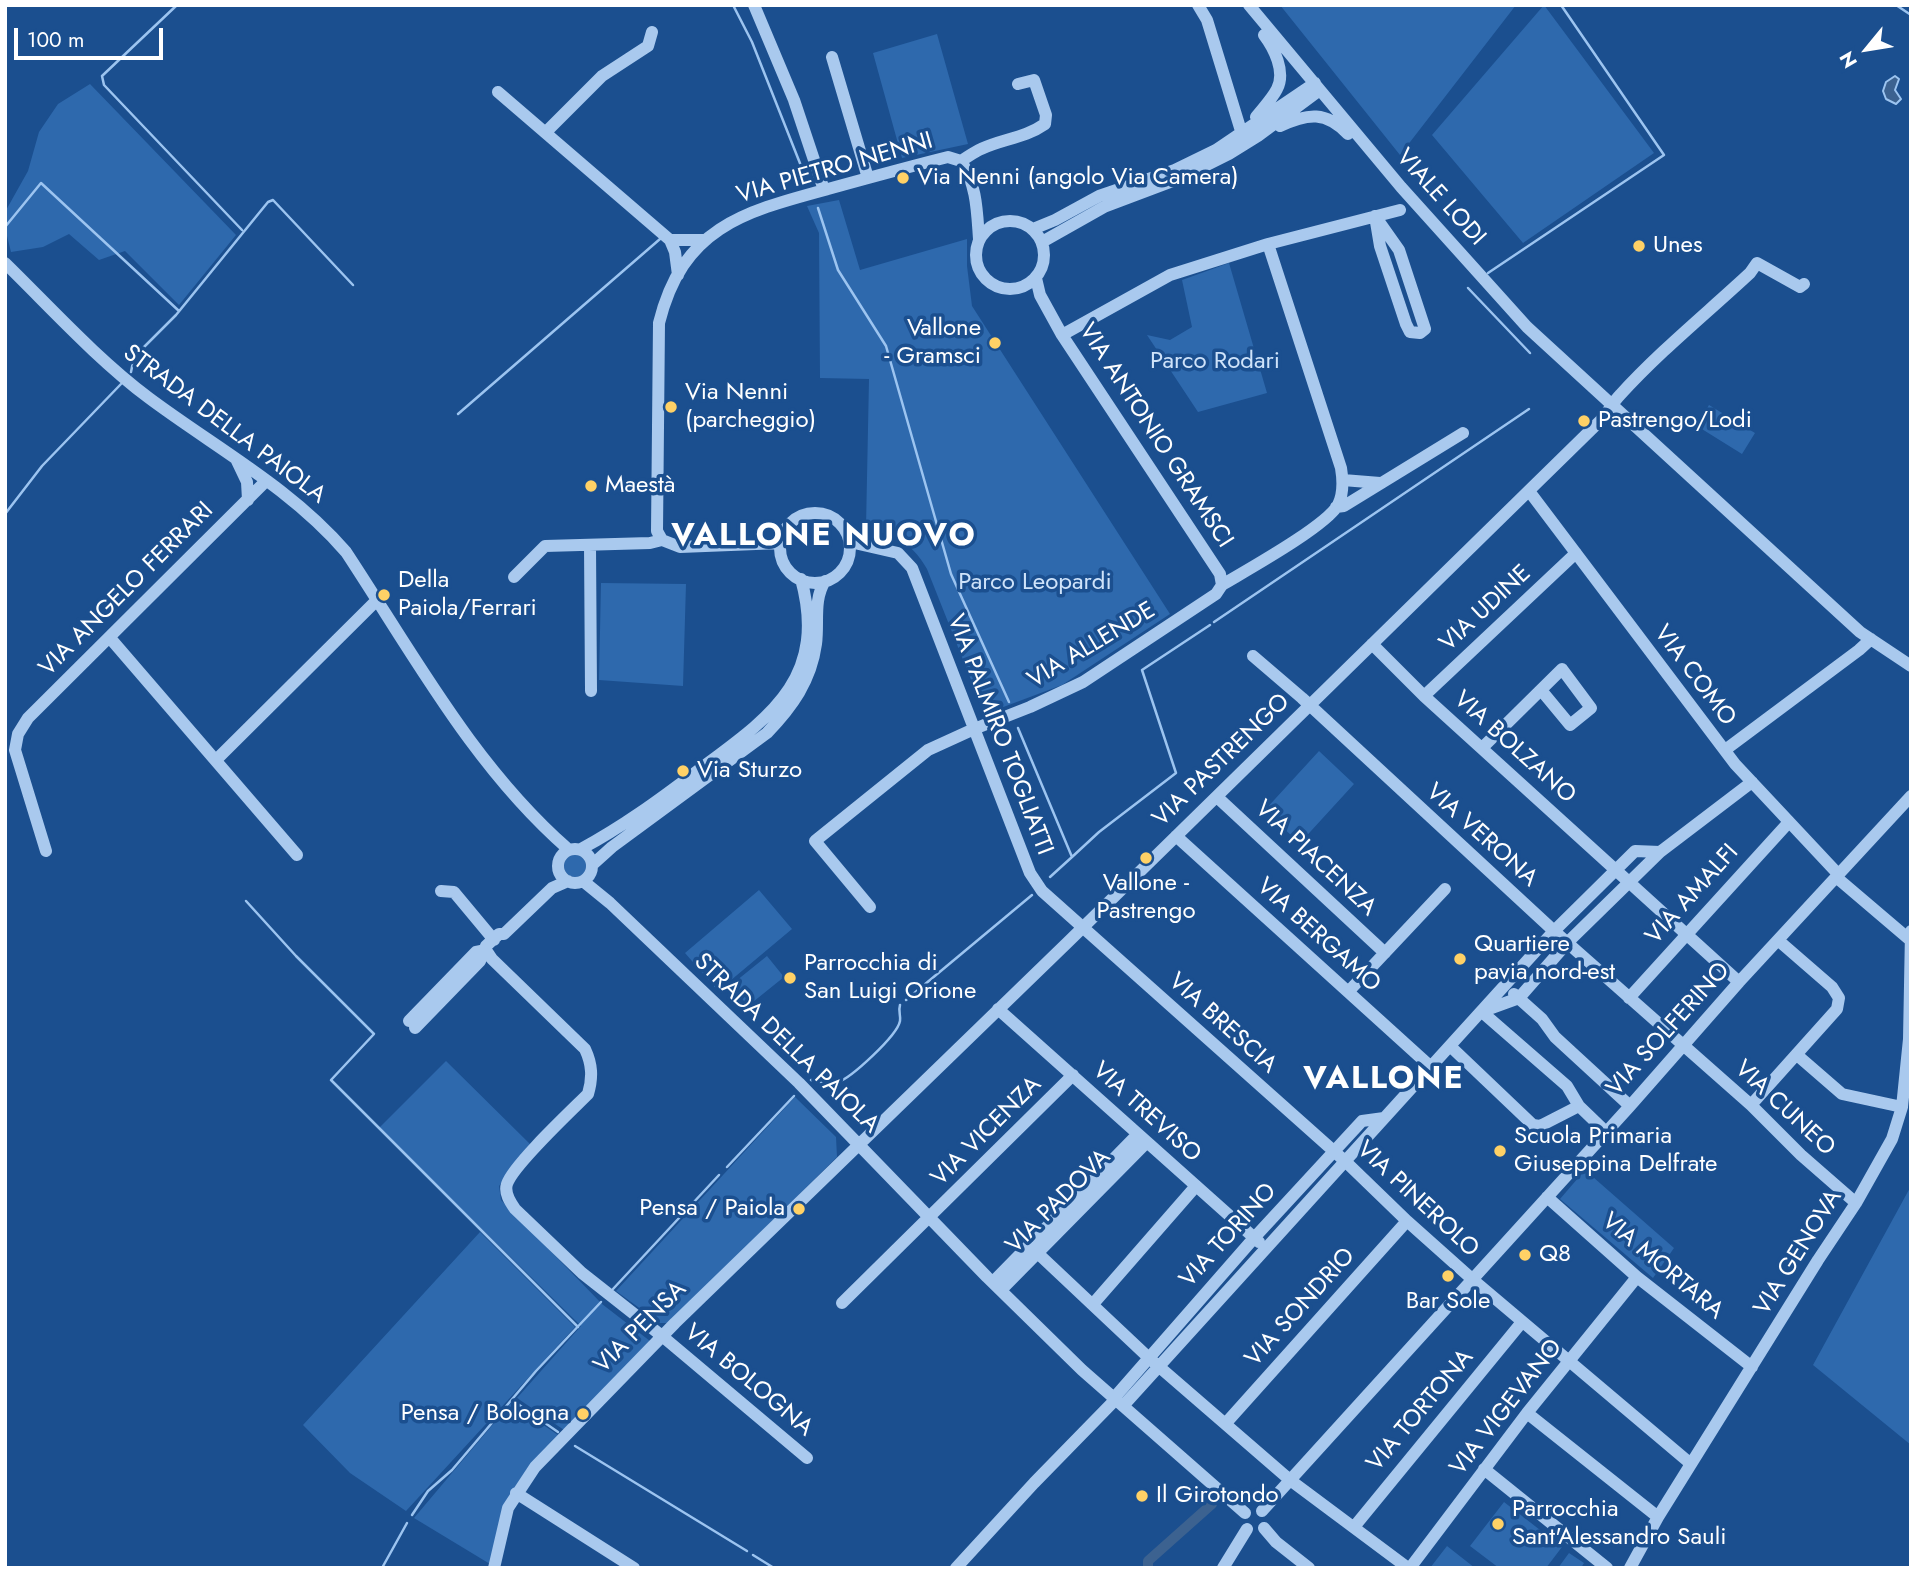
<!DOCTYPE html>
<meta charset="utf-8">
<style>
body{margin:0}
#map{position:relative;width:1916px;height:1573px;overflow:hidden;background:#1b4f8f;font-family:Jost,sans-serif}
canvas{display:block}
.frame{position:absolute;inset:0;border:7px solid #fff;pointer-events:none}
.north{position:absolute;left:1832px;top:14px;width:70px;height:70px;-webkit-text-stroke:5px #1b4f8f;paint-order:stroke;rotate:240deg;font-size:19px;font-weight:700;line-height:28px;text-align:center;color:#fff}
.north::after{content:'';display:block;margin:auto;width:24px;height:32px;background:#fff;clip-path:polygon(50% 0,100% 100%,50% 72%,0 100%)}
.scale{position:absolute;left:14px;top:28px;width:149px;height:32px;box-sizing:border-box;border:4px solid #fff;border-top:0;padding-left:9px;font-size:21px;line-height:24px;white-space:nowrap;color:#fff;-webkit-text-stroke:5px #1b4f8f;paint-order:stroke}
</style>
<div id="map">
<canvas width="1916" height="1573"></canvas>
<div class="frame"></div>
<div class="north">N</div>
<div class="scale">100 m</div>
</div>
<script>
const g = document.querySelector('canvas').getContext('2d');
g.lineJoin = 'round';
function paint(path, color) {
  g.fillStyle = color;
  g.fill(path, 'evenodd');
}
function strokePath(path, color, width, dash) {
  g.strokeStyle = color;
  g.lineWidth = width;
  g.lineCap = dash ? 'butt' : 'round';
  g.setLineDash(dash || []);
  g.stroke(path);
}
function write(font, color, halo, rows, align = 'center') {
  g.font = font + ' Jost,sans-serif';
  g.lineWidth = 7;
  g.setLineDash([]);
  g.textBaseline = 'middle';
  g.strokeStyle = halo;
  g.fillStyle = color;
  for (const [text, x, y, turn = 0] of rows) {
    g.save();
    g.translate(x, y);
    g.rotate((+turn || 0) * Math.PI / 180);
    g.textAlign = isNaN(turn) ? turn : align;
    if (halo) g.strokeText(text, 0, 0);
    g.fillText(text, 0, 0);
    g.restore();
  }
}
const green = new Path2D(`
 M 1280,5 L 1516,5 L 1400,155 Z
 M 1544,5 L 1654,153 L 1523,243 L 1432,135 Z
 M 937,34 L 968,144 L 902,158 L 873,53 Z
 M 90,84 L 236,235 L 179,305 L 125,251 L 99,260 L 69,234 L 43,247 L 11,252 L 5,228 L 5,212 L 28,171 L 39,132 L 58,104 Z
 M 839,200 L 860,270 L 967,239 L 967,266 L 972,306 L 1170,614 L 1062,685 L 990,712 L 981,705 L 927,569 C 911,541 895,537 866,527 L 869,379 L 820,378 L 819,233 L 807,206 Z
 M 1229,263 L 1267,393 L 1198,412 L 1147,335 L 1170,340 L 1192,327 L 1182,280 Z
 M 1709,405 L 1755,433 L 1742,454 L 1697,426 Z
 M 601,583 L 686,584 L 683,686 L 599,680 Z
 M 1319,751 L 1354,784 L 1300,843 L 1264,811 Z
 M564 866a11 11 0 1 1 22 0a11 11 0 1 1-22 0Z
 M 759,890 L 792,929 L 718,991 L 685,953 Z
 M 767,956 L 784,977 L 748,1006 L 731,985 Z
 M 446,1061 L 531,1145 L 499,1186 L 501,1200 L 602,1304 L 650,1341 L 564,1430 L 517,1398 L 581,1326 L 379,1128 Z
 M 795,1097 L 836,1137 L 837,1157 L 669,1323 L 660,1323 L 616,1291 Z
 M 1585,1170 L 1674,1248 L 1653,1278 L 1560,1199 Z
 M 1911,1186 L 1911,1445 L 1813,1365 Z
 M 480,1232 L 575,1327 L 406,1511 L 350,1473 L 303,1425 Z
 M 511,1403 L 558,1435 L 527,1469 L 490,1564 L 414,1518 Z
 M 1504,1502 L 1562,1547 L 1546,1568 L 1499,1568 L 1470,1546 Z
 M 1447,1546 L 1475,1568 L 1430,1568 Z
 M 1569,1553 L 1584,1563 L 1581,1568 L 1558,1568 Z`);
const water = new Path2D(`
 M 1895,76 L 1899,79 L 1895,90 L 1901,99 L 1896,104 L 1886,99 L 1883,91 L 1886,82 Z`);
const stream = new Path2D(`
 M 177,5 L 102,76 L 104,85 L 242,230
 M 733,5 L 752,42 L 807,181
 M 1896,5 L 1911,15
 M 818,208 L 838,270 L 886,346 L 951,574 L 1009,702
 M 5,227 L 41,183 L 179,311
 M 1488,273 L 1664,155 L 1561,5
 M 1468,288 L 1530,353
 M 131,372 L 134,357 L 176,315 L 268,202 L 273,200 L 353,285
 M 458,414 L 660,239
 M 5,514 L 42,466 L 121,384
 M 1214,622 L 1529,409
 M 1018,728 L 1072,857 L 1050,877
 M 1072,857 L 1099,832 L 1176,773 L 1142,670 L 1210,625
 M 246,901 L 296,956 L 374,1034 L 331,1080 L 578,1327
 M 906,1000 L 1032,895
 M 811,1080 C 820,1082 829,1085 838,1082 C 851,1078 897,1036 900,1021 C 901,1016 898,1011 900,1005
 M 727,1167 L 794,1096
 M 613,1289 L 719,1175
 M 512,1400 L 558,1432
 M 575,1446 L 747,1551
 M 412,1515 L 428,1491 L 452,1470 L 536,1371 L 601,1302
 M 753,1555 L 774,1568
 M 382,1568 L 407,1523`);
const canal = new Path2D(`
 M 1148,1568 L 1148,1561 L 1212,1504`);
const minor = new Path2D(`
 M 754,5 L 794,100 L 824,190
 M 1198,5 L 1207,20 L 1241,131
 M 1249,5 L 1401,187 L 1527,327 L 1860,632 L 1911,666
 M 832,57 L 868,178
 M 498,92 L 670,240 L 675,252 L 678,275
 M 1256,117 C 1263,108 1272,99 1277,89 C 1286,72 1274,48 1264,35
 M 1280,126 C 1308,113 1326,111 1348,134
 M 546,132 L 602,76 L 648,46 L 652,32
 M 961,161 C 968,157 974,152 981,149 C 1002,139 1025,138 1045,124 L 1046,115 L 1034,80 L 1018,84
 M 1375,216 L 1399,250 L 1425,329 L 1420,333 L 1410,332 L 1406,324 L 1380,246 Z
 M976 255a34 34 0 1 1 68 0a34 34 0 1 1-68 0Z
 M 1033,229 L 1055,220 L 1099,196 L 1175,170 L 1216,150 L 1315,83
 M 670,240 L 706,240
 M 1042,242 L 1104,207 L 1181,178 L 1229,154 L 1258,136 L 1320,90
 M 5,263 C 52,309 97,359 149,398 C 216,448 291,488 346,552 C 414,655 474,767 568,849
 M 1036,278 L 1040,295 L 1062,335 L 1220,574 L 1222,585
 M 1062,335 L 1170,275 L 1268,244 L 1400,210
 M 237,461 L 247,482 L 248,500
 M 1343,480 L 1380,483
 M 1529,491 L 1735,764 L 1839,875
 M 1336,507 L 1344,506 L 1463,433
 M780 548a35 35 0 1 1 70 0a35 35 0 1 1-70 0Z
 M 662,540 L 657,531 L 659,323 C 683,227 743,212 828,189 C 868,178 908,167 948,157 L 961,161 C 977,185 977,212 979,239
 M 850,542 L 898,553 L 912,568 L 1030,873 L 1042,891 L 1346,1162 L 1407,1221 L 1472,1279 L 1691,1464
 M 590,545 L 591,691
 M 514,577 L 545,546 L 650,543 L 662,540 L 680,547 L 781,543
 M 110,638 L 297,855
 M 1372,644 L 1424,696 L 1739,982
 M 1253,656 L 1302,698 L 1554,931 L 1751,1105 L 1801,1155 L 1856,1203
 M 1424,696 L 1576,553
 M 1482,748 L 1562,669 L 1591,708 L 1570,725 L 1541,690
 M 1725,750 L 1859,650 L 1871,639
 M 216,760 L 377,600
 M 1217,797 L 1385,953
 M 1176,836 L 1431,1067
 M558 866a17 17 0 1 1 34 0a17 17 0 1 1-34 0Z
 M 581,849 C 622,827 659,800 696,772 C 767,719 829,681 801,579
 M 46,851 L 15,750 L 18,734 L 28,718 L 266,481
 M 592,865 L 612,847 L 767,733 C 792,707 811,681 816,644 C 819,623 813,600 825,581
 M 1836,877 L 1910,940
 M 583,881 L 610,903 L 799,1083 L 987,1277 L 1082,1370 L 1245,1513
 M 441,891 L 454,892 L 494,940
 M 870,907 L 815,841 L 928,750 L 974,729 L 1030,707 L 1083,682 L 1216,594 L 1222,585 C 1247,570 1325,527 1338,505 C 1344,493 1343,480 1341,468 L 1268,244
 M 486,950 L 492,959 L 585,1049 C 592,1064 593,1077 588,1094 C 572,1110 513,1165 507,1184 C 504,1193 510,1202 515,1209 L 582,1273 L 662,1336 L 807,1458
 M 1348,992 L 1445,889
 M 1514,994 L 1542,1019 L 1555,1037 L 1630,1106
 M 1629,998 L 1789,822
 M 998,1009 L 1259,1242
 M 1486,1010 L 1519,998 L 1568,942 L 1660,852 L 1752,782
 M 1482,1012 L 1567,1086 L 1579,1106 L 1606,1132
 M 409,1021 L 476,952 L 486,950
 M 415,1028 L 480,961 L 486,946 L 499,934 L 504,934 L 552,888 L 568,881
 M 1450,1046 L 1533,1125 L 1540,1126 L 1579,1106
 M 1797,1055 L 1842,1094 L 1902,1107
 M 1751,1105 L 1837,1009 L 1839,998 L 1832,987 L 1779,941
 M 1547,1197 L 1637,1277 L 1752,1367
 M 1029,1245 L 1149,1358 L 1290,1480 L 1408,1568
 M 993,1282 L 1138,1134
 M 1001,1290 L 1147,1142
 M 842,1303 L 1073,1075
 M 1093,1304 L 1196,1186
 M 1114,1398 L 1254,1238 L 1362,1121 L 1384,1118
 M 1123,1406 L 1554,931 L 1635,851 L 1660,852
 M 1527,1413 L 1658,1517
 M 1226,1423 L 1407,1221
 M 1484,1469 L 1607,1568
 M 516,1493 L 634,1568
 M 1262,1511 L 1630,1106 L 1739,982 L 1911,796
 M 1354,1527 L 1522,1322
 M 1264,1528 L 1276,1542 L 1309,1568
 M 494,1568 L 508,1508 L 535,1467 L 675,1323 L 1068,942 L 1601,420 C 1608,412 1613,402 1620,395 C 1660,351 1707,313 1750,273 L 1757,263 L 1800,287 L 1804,284
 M 956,1568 L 1034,1483 L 1116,1399
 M 1223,1568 L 1247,1529
 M 1410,1568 L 1527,1413 L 1637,1277
 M 1630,1568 L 1658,1517 L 1818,1260 L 1856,1203 L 1892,1139 L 1902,1107 L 1909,1039 L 1911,931`);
const markers = [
 [903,178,7,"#ffd166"],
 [1639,246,7,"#ffd166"],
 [995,343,7,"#ffd166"],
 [671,407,7,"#ffd166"],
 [1584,421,7,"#ffd166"],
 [591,486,7,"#ffd166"],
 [384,595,7,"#ffd166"],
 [683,771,7,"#ffd166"],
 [1146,858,7,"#ffd166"],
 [1460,959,7,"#ffd166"],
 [790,978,7,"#ffd166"],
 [1500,1151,7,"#ffd166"],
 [799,1209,7,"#ffd166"],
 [1525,1255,7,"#ffd166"],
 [1448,1276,7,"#ffd166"],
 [583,1414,7,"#ffd166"],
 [1142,1496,7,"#ffd166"],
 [1498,1524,7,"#ffd166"]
];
const streetNames = [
 ["VIA PIETRO NENNI",835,169,-16],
 ["VIALE LODI",1440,198,48],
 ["STRADA DELLA PAIOLA",224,425,37],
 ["VIA ANTONIO GRAMSCI",1155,436,57],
 ["VIA ANGELO FERRARI",127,590,-45],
 ["VIA UDINE",1486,609,-43],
 ["VIA ALLENDE",1092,646,-31],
 ["VIA COMO",1694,676,53],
 ["VIA PALMIRO TOGLIATTI",999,735,69],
 ["VIA BOLZANO",1514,748,42],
 ["VIA PASTRENGO",1222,761,-44],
 ["VIA VERONA",1481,836,42],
 ["VIA PIACENZA",1315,859,43],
 ["VIA AMALFI",1693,895,-48],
 ["VIA BERGAMO",1318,936,42],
 ["VIA BRESCIA",1222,1024,42],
 ["VIA SOLFERINO",1669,1030,-48],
 ["STRADA DELLA PAIOLA",786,1044,44],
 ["VIA CUNEO",1784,1109,43],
 ["VIA TREVISO",1146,1113,42],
 ["VIA VICENZA",987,1132,-45],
 ["VIA PINEROLO",1417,1200,43],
 ["VIA PADOVA",1059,1202,-45],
 ["VIA TORINO",1229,1236,-48],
 ["VIA GENOVA",1799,1253,-58],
 ["VIA MORTARA",1662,1267,40],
 ["VIA SONDRIO",1301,1308,-48],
 ["VIA PENSA",641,1328,-45],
 ["VIA BOLOGNA",748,1381,40],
 ["VIA VIGEVANO",1507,1408,-52],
 ["VIA TORTONA",1421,1411,-50]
];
const poiNames = [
 ["Via Nenni (angolo Via Camera)",917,178],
 ["Unes",1653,246],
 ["Vallone",981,329,"right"],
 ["- Gramsci",981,357,"right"],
 ["Via Nenni",685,393],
 ["(parcheggio)",685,421],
 ["Pastrengo/Lodi",1598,421],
 ["Maestà",605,486],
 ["Della",398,581],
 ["Paiola/Ferrari",398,609],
 ["Via Sturzo",697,771],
 ["Vallone -",1146,884,"center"],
 ["Pastrengo",1146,912,"center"],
 ["Quartiere",1474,945],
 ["pavia nord-est",1474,973],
 ["Parrocchia di",804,964],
 ["San Luigi Orione",804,992],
 ["Scuola Primaria",1514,1137],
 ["Giuseppina Delfrate",1514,1165],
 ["Pensa / Paiola",785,1209,"right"],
 ["Q8",1539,1255],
 ["Bar Sole",1448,1302,"center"],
 ["Pensa / Bologna",569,1414,"right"],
 ["Il Girotondo",1156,1496],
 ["Parrocchia",1512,1510],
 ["Sant'Alessandro Sauli",1512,1538]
];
const parkNames = [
 ["Parco Rodari",1215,362],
 ["Parco Leopardi",1035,583]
];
const districtNames = [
 ["VALLONE NUOVO",824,537],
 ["VALLONE",1384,1080]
];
paint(green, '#2e69ad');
paint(water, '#3c6290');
strokePath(water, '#9cc4f0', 2);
strokePath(stream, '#9cc4f0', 2.5);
strokePath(canal, '#3c6290', 10);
strokePath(minor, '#a9c9ee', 12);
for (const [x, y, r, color] of markers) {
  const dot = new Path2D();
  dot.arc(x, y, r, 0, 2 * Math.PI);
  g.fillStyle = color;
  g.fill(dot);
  strokePath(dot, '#1b4f8f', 2.5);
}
write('24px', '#fff', '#1b4f8f', streetNames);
write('24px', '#fff', '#1b4f8f', poiNames, 'left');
write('24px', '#cfe3fa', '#1b4f8f', parkNames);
g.letterSpacing = '2px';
write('bold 32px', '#fff', '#1b4f8f', districtNames);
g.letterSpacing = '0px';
</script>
